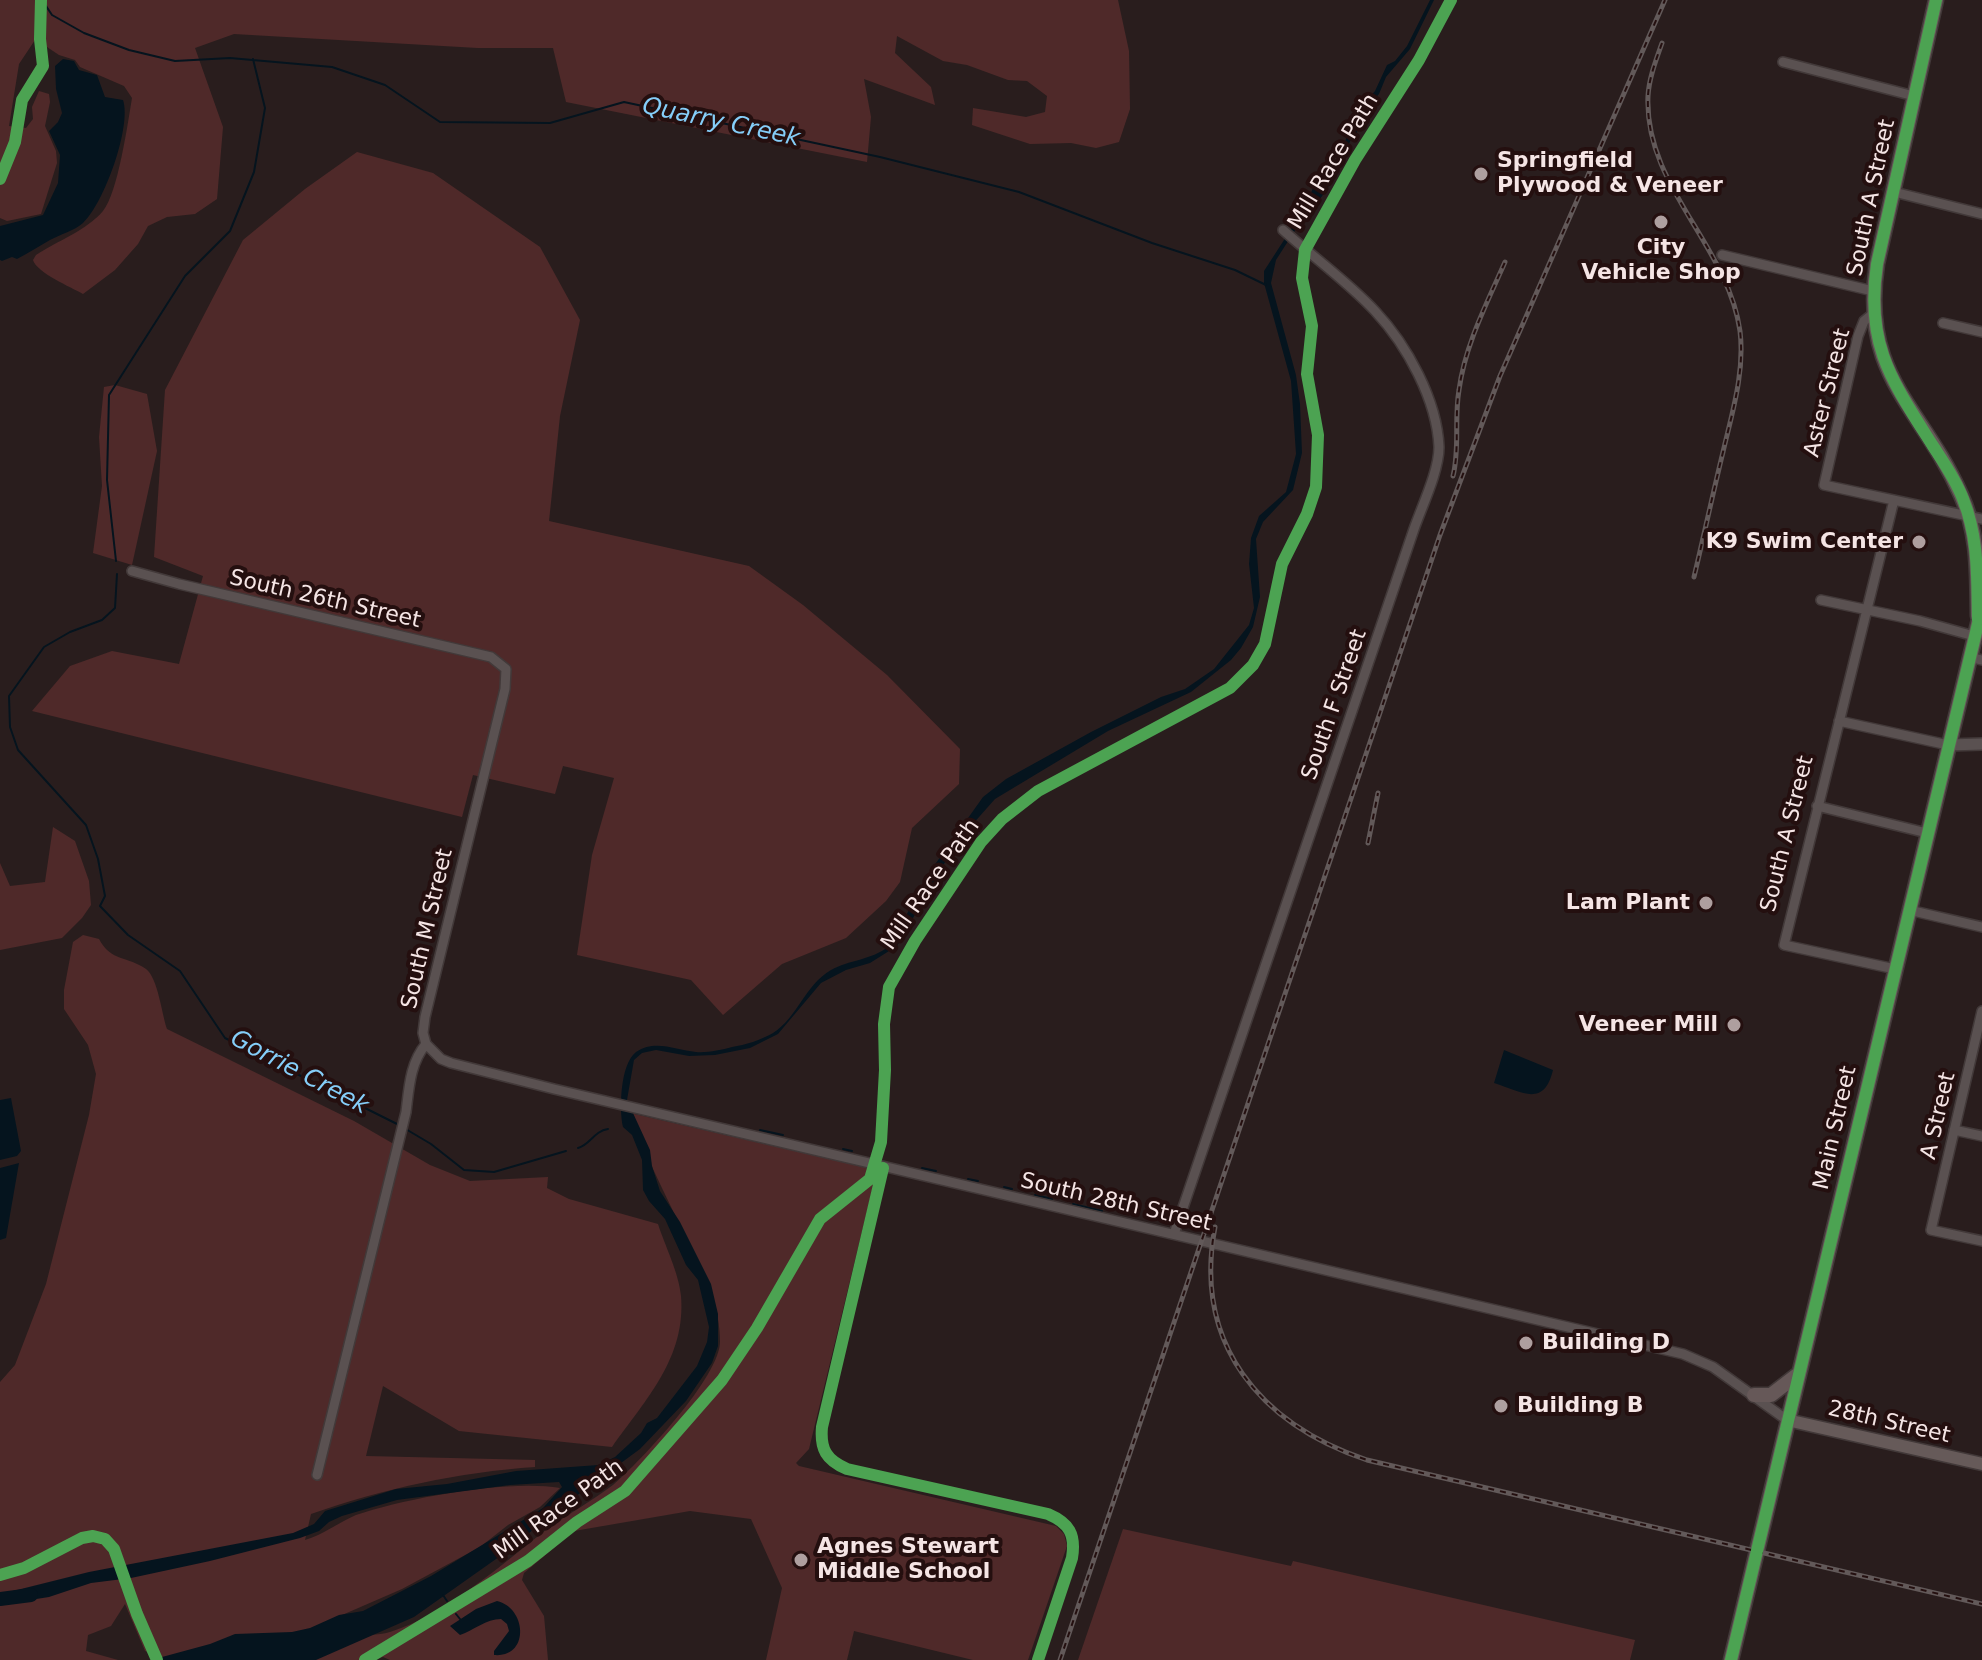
<!DOCTYPE html>
<style>
body{margin:0}
canvas{display:block;background:#291d1d}
</style>
<canvas width="1982" height="1660"></canvas>
<script>
const g = document.querySelector('canvas').getContext('2d');
g.lineJoin = 'round';
function paint(path, color) {
  g.fillStyle = color;
  g.fill(path, 'evenodd');
}
function strokePath(path, color, width, dash) {
  g.strokeStyle = color;
  g.lineWidth = width;
  g.lineCap = dash ? 'butt' : 'round';
  g.setLineDash(dash || []);
  g.stroke(path);
}
function write(font, color, halo, rows, align = 'center') {
  g.font = font + ' "DejaVu Sans",sans-serif';
  g.lineWidth = 8;
  g.setLineDash([]);
  g.textBaseline = 'middle';
  g.strokeStyle = halo;
  g.fillStyle = color;
  for (const [text, x, y, turn = 0] of rows) {
    g.save();
    g.translate(x, y);
    g.rotate((+turn || 0) * Math.PI / 180);
    g.textAlign = isNaN(turn) ? turn : align;
    if (halo) g.strokeText(text, 0, 0);
    g.fillText(text, 0, 0);
    g.restore();
  }
}
const green = new Path2D(`
 M 0,0 L 35,0 L 35,40 L 19,64 L 9,126 L 26,128 L 33,119 L 32,107 L 39,91 L 49,94 L 50,102 L 45,126 L 56,151 L 57,163 L 41,214 L 7,221 L 0,218 Z
 M 44,0 L 1118,0 L 1129,51 L 1130,109 L 1119,142 L 1096,148 L 1071,143 L 1030,144 L 972,125 L 973,108 L 1026,117 L 1045,112 L 1047,96 L 1027,81 L 1008,80 L 967,65 L 943,61 L 897,36 L 895,53 L 931,87 L 935,105 L 864,79 L 871,117 L 867,162 L 566,102 L 553,48 L 478,48 L 234,34 L 195,48 L 223,127 L 217,199 L 195,214 L 167,217 L 148,226 L 138,244 L 115,270 L 83,294 C 71,287 37,273 33,260 L 36,255 C 57,241 86,231 103,211 C 118,193 128,122 132,98 L 124,86 L 80,67 L 75,60 L 59,55 L 44,45 Z
 M 357,152 L 433,173 L 540,247 L 580,320 L 560,416 L 549,521 L 749,566 L 803,605 L 887,675 L 960,749 L 959,784 L 912,828 L 900,882 L 886,901 L 846,938 L 782,964 L 723,1015 L 691,980 L 577,955 L 592,855 L 614,778 L 563,766 L 555,794 L 473,775 L 462,817 L 32,711 L 70,666 L 112,651 L 179,664 L 203,576 L 154,557 L 165,390 L 243,240 L 305,189 Z
 M 115,385 L 147,394 L 157,451 L 132,565 L 93,553 L 102,486 L 99,437 L 104,387 Z
 M 53,827 L 75,841 L 89,881 L 91,905 L 82,918 L 62,938 L 0,950 L 0,863 L 10,886 L 45,882 Z
 M 83,935 L 99,939 C 111,962 128,956 146,969 C 158,978 162,1015 167,1029 L 354,1121 L 430,1165 L 470,1181 L 548,1177 L 547,1188 L 569,1199 L 658,1224 C 665,1246 679,1273 681,1296 C 686,1358 646,1399 612,1447 L 459,1431 L 383,1386 L 366,1456 L 535,1460 L 535,1467 C 460,1472 382,1489 311,1514 L 305,1540 C 323,1535 339,1522 356,1515 C 406,1498 509,1479 560,1488 L 540,1507 L 508,1525 L 480,1547 L 402,1589 L 319,1625 C 343,1630 366,1639 390,1632 C 447,1614 501,1565 547,1529 C 568,1514 592,1501 613,1485 C 640,1462 721,1376 720,1341 C 720,1293 693,1252 673,1211 C 657,1178 642,1145 626,1112 L 881,1171 L 874,1182 L 809,1449 L 796,1463 L 799,1466 L 1056,1526 L 1064,1534 L 1067,1546 L 1028,1660 L 973,1660 L 854,1631 L 847,1660 L 766,1660 L 782,1588 L 751,1519 L 690,1511 L 574,1531 L 524,1573 L 522,1580 L 544,1616 L 548,1660 L 390,1660 L 383,1657 L 372,1660 L 154,1660 L 151,1653 L 145,1651 L 125,1604 L 111,1626 L 88,1635 L 86,1651 L 118,1660 L 0,1660 L 0,1382 L 15,1365 L 46,1284 L 89,1115 L 96,1074 L 88,1045 L 64,1009 L 64,990 L 73,942 Z
 M 1123,1529 L 1291,1566 L 1293,1561 L 1635,1640 L 1630,1660 L 1078,1660 Z`);
const water = new Path2D(`
 M 1430,0 L 1434,0 L 1410,49 L 1386,77 L 1379,94 L 1361,114 L 1356,125 L 1357,133 C 1348,140 1349,147 1345,156 C 1338,172 1325,193 1314,207 L 1310,207 L 1276,260 L 1271,283 L 1296,375 L 1300,404 L 1302,453 L 1293,490 L 1263,522 L 1256,539 L 1260,597 L 1253,627 L 1241,648 L 1231,660 L 1191,692 L 1108,731 L 995,799 L 956,843 L 897,946 L 870,963 L 846,970 L 821,983 L 778,1034 L 750,1048 L 715,1055 L 689,1056 L 656,1050 L 642,1053 L 634,1060 L 627,1100 L 650,1150 L 652,1166 L 660,1191 L 680,1222 L 711,1284 L 718,1314 L 718,1346 L 712,1363 L 686,1401 L 640,1449 L 549,1516 L 513,1547 L 414,1617 L 316,1660 L 151,1660 L 210,1644 L 235,1634 L 292,1632 L 310,1628 L 339,1615 L 363,1611 L 431,1576 L 543,1508 L 562,1487 L 559,1482 L 510,1485 L 397,1500 L 342,1516 L 329,1522 L 319,1531 L 300,1538 L 210,1561 L 131,1578 L 91,1583 L 49,1597 L 17,1602 L 13,1591 L 89,1572 L 293,1533 L 314,1524 L 325,1511 L 396,1489 L 447,1484 L 516,1471 L 598,1465 L 615,1457 L 641,1433 L 647,1423 L 657,1418 L 697,1366 L 707,1342 L 709,1327 L 698,1280 L 686,1265 L 665,1219 L 649,1201 L 643,1190 L 642,1160 L 632,1135 L 623,1127 C 619,1110 620,1064 636,1052 C 655,1039 676,1050 696,1052 C 707,1053 721,1050 732,1047 C 745,1045 761,1040 773,1033 C 797,1018 805,985 831,970 C 849,960 871,960 888,947 L 936,863 L 983,797 L 1006,779 L 1091,732 L 1161,697 L 1185,689 L 1214,669 L 1249,625 L 1254,608 L 1249,564 L 1251,538 L 1259,516 L 1286,492 L 1296,454 L 1291,381 L 1264,283 L 1264,271 L 1304,209 L 1320,172 L 1329,170 L 1341,156 L 1353,115 L 1375,91 L 1387,65 L 1395,61 L 1407,46 Z
 M 63,59 L 74,61 L 79,70 L 97,75 L 105,97 L 123,100 C 132,126 104,204 83,223 C 74,231 61,234 50,240 C 39,246 29,253 17,259 L 12,257 L 2,261 L 0,260 L 0,226 L 43,215 L 58,183 L 60,155 L 49,131 L 58,122 L 62,113 L 56,89 L 55,66 Z
 M 1504,1050 L 1553,1070 C 1544,1108 1522,1092 1494,1083 Z
 M 11,1098 L 21,1151 L 17,1156 L 0,1160 L 0,1100 Z
 M 19,1163 L 6,1238 L 0,1240 L 0,1168 Z
 M 497,1601 C 527,1608 530,1658 494,1655 L 494,1651 L 509,1631 L 507,1624 L 501,1619 C 486,1619 474,1630 460,1635 L 450,1626 L 476,1609 Z`);
const stream = new Path2D(`
 M 42,0 L 52,15 L 84,33 L 129,50 L 175,61 L 230,58 L 332,67 L 385,85 L 440,122 L 550,123 L 624,102 L 880,157 L 1019,192 L 1152,243 L 1235,270 L 1266,285
 M 116,561 L 107,480 L 109,395 L 185,276 L 230,231 L 254,172 L 265,108 L 253,59
 M 117,574 L 115,608 L 102,620 L 70,632 L 44,647 L 9,696 L 10,727 L 18,750 L 86,825 L 98,859 L 105,896 L 100,906 L 128,935 L 180,971 L 225,1038 L 399,1125
 M 404,1128 L 431,1144 L 464,1170 L 494,1172 L 566,1151
 M 760,1130 L 783,1135
 M 578,1148 C 590,1145 594,1131 608,1129
 M 843,1149 L 852,1151
 M 922,1168 L 936,1171
 M 968,1179 L 978,1181
 M 1004,1187 L 1012,1189
 M 1035,1195 L 1052,1199
 M 1073,1204 L 1102,1211
 M 443,1595 L 447,1601
 M 456,1614 L 460,1619`);
const river = new Path2D(`
 M 0,1599 L 31,1595`);
const minor = new Path2D(`
 M 1783,62 L 1914,96
 M 1894,192 L 1982,214
 M 1722,255 L 1873,291
 M 1874,313 L 1864,321 L 1858,336 L 1824,485 L 1982,519
 M 1943,323 L 1982,332
 M 1894,500 L 1784,945 L 1895,969
 M 132,571 L 179,584 L 491,657 L 506,669 L 505,689 L 425,1017 L 423,1033 L 426,1044 C 410,1063 409,1088 406,1112 L 317,1475
 M 1821,600 L 1920,621 L 1974,636
 M 1969,657 L 1982,660
 M 1839,721 L 1948,745
 M 1817,806 L 1927,833
 M 1909,910 L 1982,927
 M 1982,1011 L 1931,1230 L 1982,1241
 M 426,1044 L 441,1059 L 451,1063 L 554,1089 L 1683,1354 L 1713,1367 L 1787,1420
 M 1954,1130 L 1982,1136
 M 1174,1234 L 1414,529 C 1422,506 1439,471 1439,447 C 1437,400 1407,345 1375,311 C 1348,282 1313,257 1283,230`);
const tertiary = new Path2D(`
 M 1948,745 L 1982,744`);
const secondary = new Path2D(`
 M 1787,1420 L 1982,1464`);
const primary = new Path2D(`
 M 1936,0 L 1877,264 C 1860,377 1921,405 1961,495 C 1979,534 1977,574 1978,616
 M 1754,1395 L 1771,1395 L 1797,1375
 M 1731,1660 L 1982,607`);
const rail = new Path2D(`
 M 1662,43 C 1656,60 1649,78 1648,96 C 1644,186 1728,245 1740,331 C 1745,372 1732,413 1723,452 C 1713,493 1704,535 1694,577
 M 1453,476 C 1460,448 1454,419 1459,390 C 1465,345 1487,303 1505,262
 M 1368,843 L 1378,793
 M 1215,1227 C 1193,1344 1260,1424 1367,1460 L 1982,1604
 M 1060,1660 L 1440,535 L 1500,376 L 1665,0`);
const cycleway = new Path2D(`
 M 1936,0 L 1877,264 C 1865,345 1892,381 1933,446 C 1944,463 1956,480 1963,499 C 1979,539 1977,579 1978,620
 M 0,179 L 15,142 L 22,100 L 43,66 L 40,39 L 41,0
 M 883,1168 L 822,1427 C 820,1449 826,1460 847,1469 L 1048,1514 C 1069,1523 1076,1534 1072,1558 L 1038,1660
 M 0,1575 L 24,1568 L 82,1538 L 93,1536 L 105,1539 L 114,1549 L 137,1614 L 157,1660
 M 365,1660 L 528,1561 L 577,1522 L 625,1491 L 722,1380 L 757,1328 L 820,1219 L 870,1179 L 881,1142 L 885,1070 L 884,1024 L 889,987 L 915,941 L 981,842 L 1002,819 L 1038,791 L 1230,688 L 1253,665 L 1265,644 L 1282,564 L 1307,514 L 1316,487 L 1318,435 L 1307,374 L 1312,326 L 1302,278 L 1305,250 L 1355,160 L 1419,60 L 1451,0
 M 1731,1660 L 1982,607`);
const markers = [
 [1481,174,8,"#ae9f9f"],
 [1661,222,8,"#ae9f9f"],
 [1919,542,8,"#ae9f9f"],
 [1706,903,8,"#ae9f9f"],
 [1734,1025,8,"#ae9f9f"],
 [1526,1343,8,"#ae9f9f"],
 [1501,1406,8,"#ae9f9f"],
 [801,1560,8,"#ae9f9f"]
];
const poiNames = [
 ["Springfield",1497,161],
 ["Plywood & Veneer",1497,186],
 ["City",1661,248,"center"],
 ["Vehicle Shop",1661,273,"center"],
 ["K9 Swim Center",1903,542,"right"],
 ["Lam Plant",1690,903,"right"],
 ["Veneer Mill",1718,1025,"right"],
 ["Building D",1542,1343],
 ["Building B",1517,1406],
 ["Agnes Stewart",817,1547],
 ["Middle School",817,1572]
];
const streetNames = [
 ["Mill Race Path",1334,162,-59],
 ["South A Street",1872,198,-78],
 ["Aster Street",1828,393,-76],
 ["South 26th Street",325,600,13],
 ["South F Street",1335,705,-71],
 ["South A Street",1788,834,-76],
 ["Mill Race Path",931,885,-55],
 ["South M Street",428,929,-77],
 ["A Street",1939,1116,-77],
 ["Main Street",1836,1128,-77],
 ["South 28th Street",1116,1203,13],
 ["28th Street",1889,1423,13],
 ["Mill Race Path",559,1510,-36]
];
const waterNames = [
 ["Quarry Creek",721,123,12],
 ["Gorrie Creek",299,1073,28]
];
paint(green, '#4f2929');
paint(water, '#05141e');
strokePath(stream, '#05141e', 2);
strokePath(river, '#05141e', 14);
strokePath(minor, '#423939', 12);
strokePath(tertiary, '#423939', 14);
strokePath(secondary, '#423939', 15);
strokePath(primary, '#423939', 17);
strokePath(minor, '#5a5151', 9);
strokePath(tertiary, '#5a5151', 11);
strokePath(secondary, '#665a59', 12);
strokePath(primary, '#665858', 14);
strokePath(rail, '#625959', 5);
strokePath(rail, '#240f0f', 2, [6]);
strokePath(cycleway, '#4ca352', 12);
for (const [x, y, r, color] of markers) {
  const dot = new Path2D();
  dot.arc(x, y, r, 0, 2 * Math.PI);
  g.fillStyle = color;
  g.fill(dot);
  strokePath(dot, '#240f0f', 3);
}
write('bold 22px', '#f5e5e5', '#240f0f', poiNames, 'left');
write('22px', '#f5e5e5', '#240f0f', streetNames);
write('italic 24px', '#85cef9', '#240f0f', waterNames);
</script>
